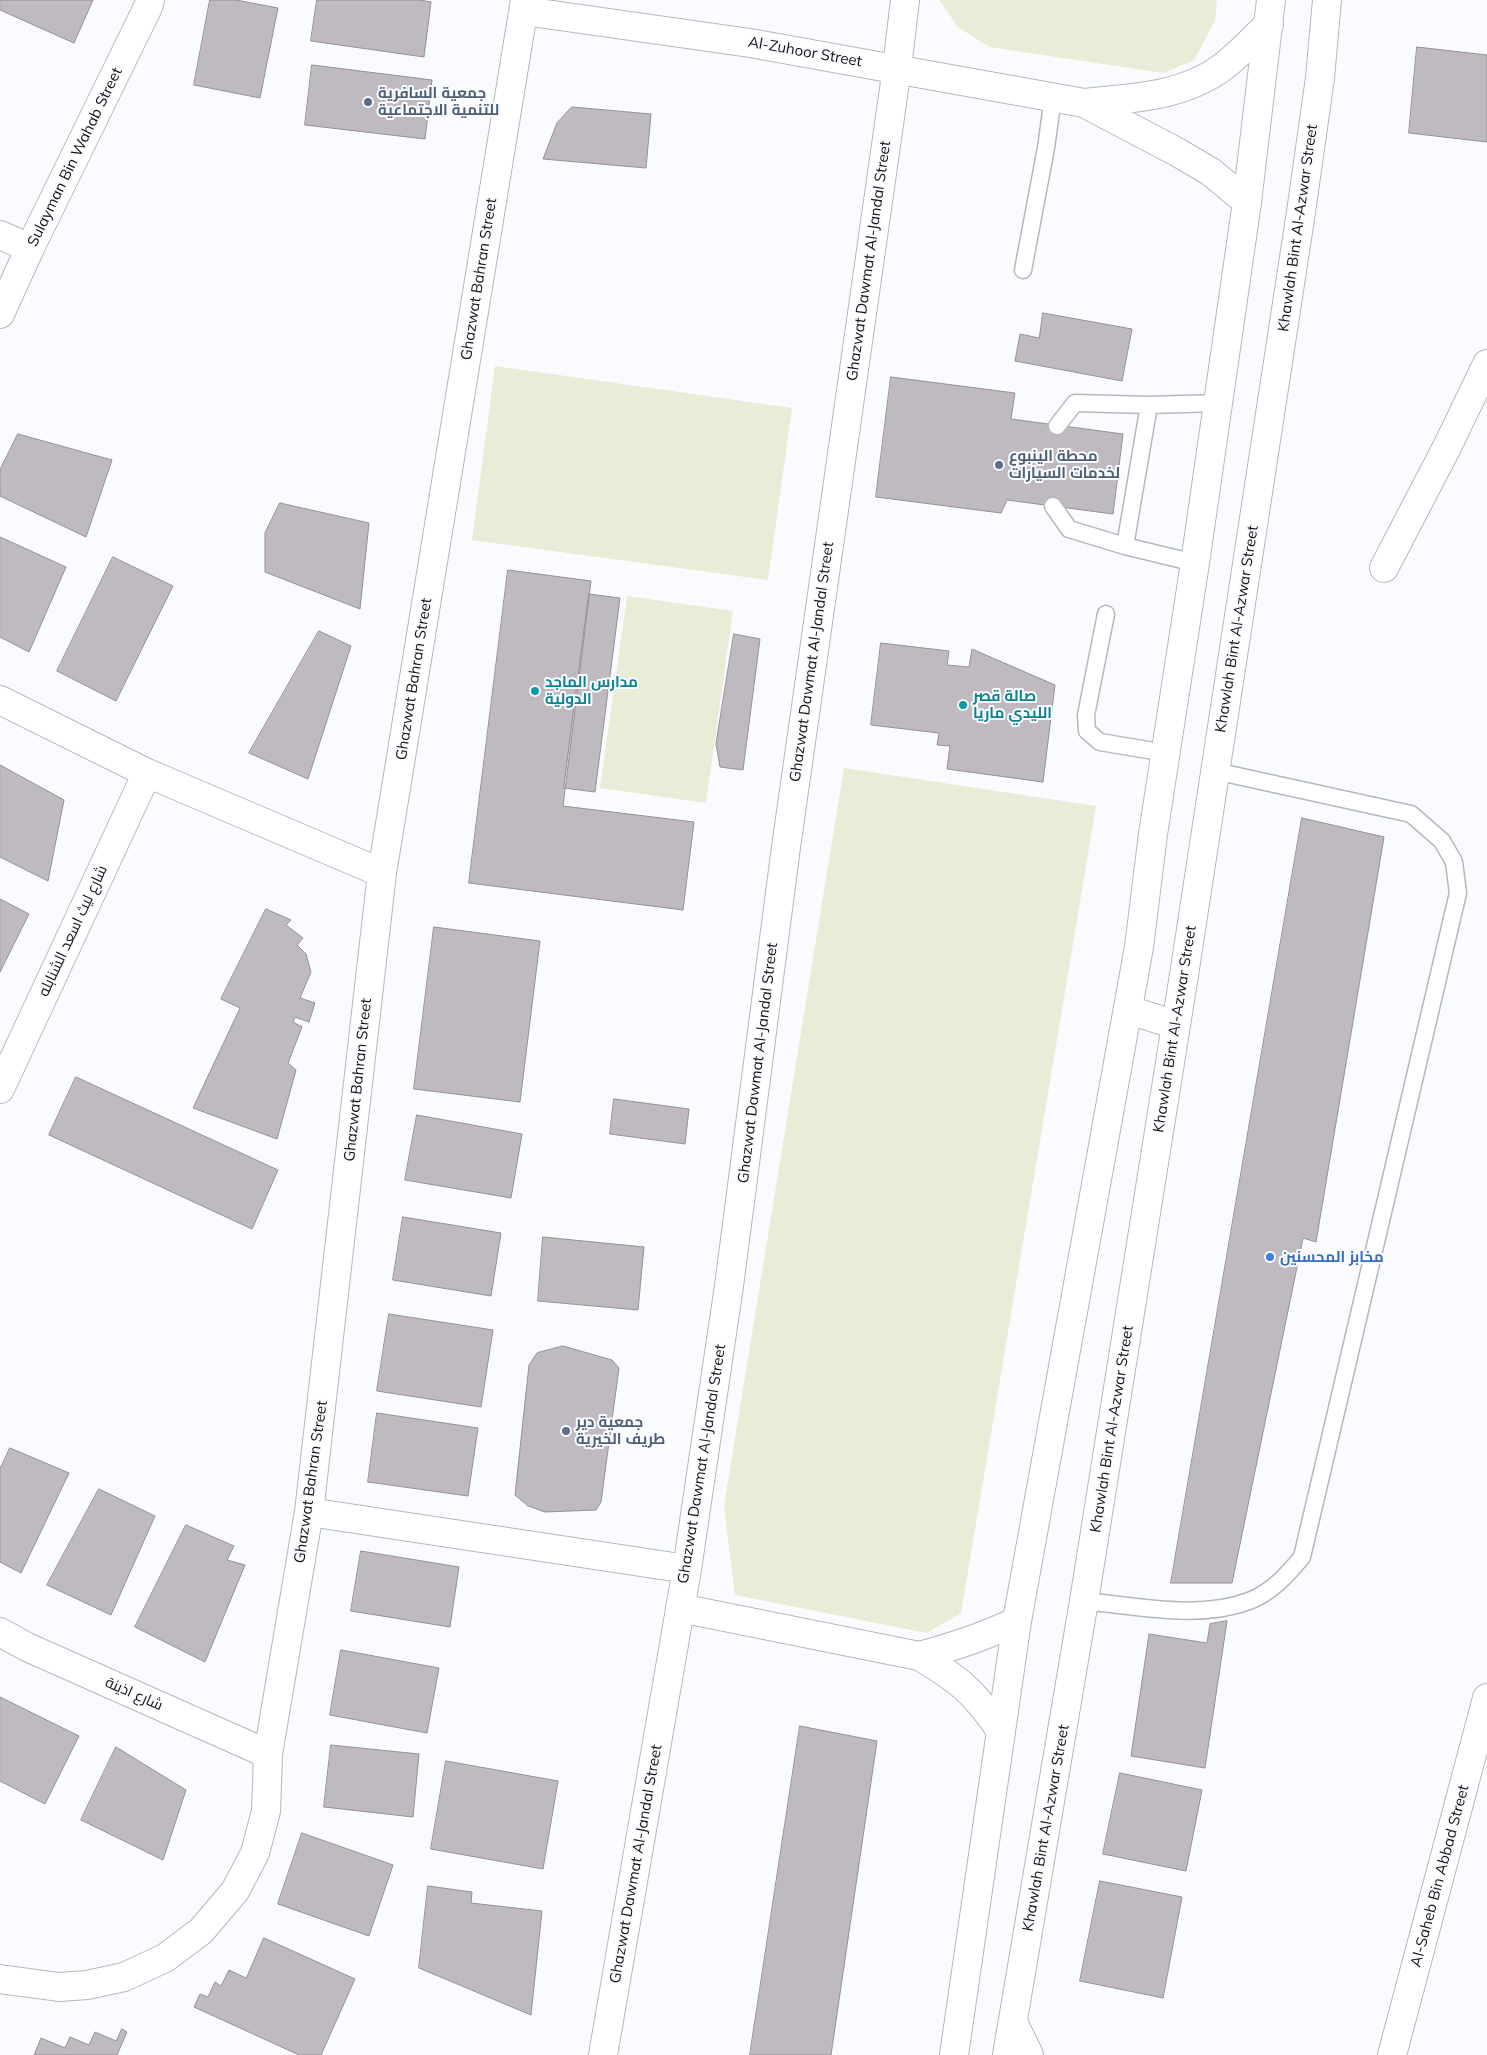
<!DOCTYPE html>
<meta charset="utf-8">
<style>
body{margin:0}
canvas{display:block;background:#f9fbfe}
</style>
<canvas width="1487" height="2055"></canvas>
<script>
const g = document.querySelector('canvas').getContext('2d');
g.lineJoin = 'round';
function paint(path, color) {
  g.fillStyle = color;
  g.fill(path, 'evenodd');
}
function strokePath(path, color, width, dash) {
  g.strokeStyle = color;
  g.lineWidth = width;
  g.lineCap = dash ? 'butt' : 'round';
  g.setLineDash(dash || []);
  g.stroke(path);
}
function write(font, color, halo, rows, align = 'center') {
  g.font = font + ' Mulish,Cairo,sans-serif';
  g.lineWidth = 4;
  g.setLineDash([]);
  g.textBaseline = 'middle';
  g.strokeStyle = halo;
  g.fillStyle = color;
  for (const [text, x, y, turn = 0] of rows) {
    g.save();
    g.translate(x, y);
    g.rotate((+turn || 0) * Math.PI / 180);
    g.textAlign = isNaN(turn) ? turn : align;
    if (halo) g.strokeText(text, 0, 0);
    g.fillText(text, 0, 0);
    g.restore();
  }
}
const green = new Path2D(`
 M 939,0 L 1217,0 L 1215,21 L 1194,60 L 1164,73 L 989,47 L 958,27 Z
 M 495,366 L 792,408 L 768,580 L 472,540 Z
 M 627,596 L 733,611 L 706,803 L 600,788 Z
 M 844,768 L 1096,806 L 961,1613 L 927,1633 L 735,1595 L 724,1506 Z`);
const building = new Path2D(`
 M 0,0 L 93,0 L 74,43 L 0,10 Z
 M 210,0 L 236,0 L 278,8 L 260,98 L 194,85 Z
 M 317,0 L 420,0 L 431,2 L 424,57 L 311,41 Z
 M 1417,47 L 1487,55 L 1487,142 L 1409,133 Z
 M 312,65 L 432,80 L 425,139 L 305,125 Z
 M 572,107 L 651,114 L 646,168 L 543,159 L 557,123 Z
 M 1043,313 L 1132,329 L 1122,381 L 1015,361 L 1020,334 L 1039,338 Z
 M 891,377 L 1015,393 L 1011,419 L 1123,434 L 1113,514 L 1007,500 L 1001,513 L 876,497 Z
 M 18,434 L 112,460 L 86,537 L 0,496 L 0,470 Z
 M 280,503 L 369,523 L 360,609 L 265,572 L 265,533 Z
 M 0,537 L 66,567 L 29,652 L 0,637 Z
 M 113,557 L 173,586 L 116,701 L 57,671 Z
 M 508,570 L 591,581 L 563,806 L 694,822 L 683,910 L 469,883 Z
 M 589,594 L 620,598 L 595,792 L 564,788 Z
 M 319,631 L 351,646 L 308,779 L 249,753 Z
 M 734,634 L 760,639 L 743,770 L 720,767 L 716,744 Z
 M 881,643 L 949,651 L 947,665 L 969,667 L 972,649 L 1055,685 L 1043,782 L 947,769 L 950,746 L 937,745 L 939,733 L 871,725 Z
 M 0,765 L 64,800 L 48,881 L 0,857 Z
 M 1302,818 L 1384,837 L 1316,1242 L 1303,1238 L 1232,1583 L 1171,1583 Z
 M 0,899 L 29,914 L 0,972 Z
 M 266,909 L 291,920 L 286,925 L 303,938 L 297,945 L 306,954 L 311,972 L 300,998 L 315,1003 L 309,1022 L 295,1017 L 293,1022 L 302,1027 L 288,1063 L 296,1070 L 277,1139 L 193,1108 L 240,1008 L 221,999 Z
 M 434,927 L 540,941 L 520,1102 L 414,1089 Z
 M 76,1077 L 278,1170 L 252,1229 L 49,1135 Z
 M 614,1099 L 689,1109 L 685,1144 L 610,1134 Z
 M 417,1115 L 522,1134 L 511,1198 L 405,1180 Z
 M 403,1217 L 501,1233 L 491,1296 L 393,1280 Z
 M 543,1237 L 644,1247 L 638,1310 L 538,1301 Z
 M 389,1314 L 493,1330 L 481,1407 L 377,1391 Z
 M 563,1346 L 612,1360 L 619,1368 L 601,1502 L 596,1510 L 545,1512 L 528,1506 L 515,1495 L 529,1365 L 537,1353 Z
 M 377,1413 L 478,1428 L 468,1496 L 368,1482 Z
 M 10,1448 L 69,1473 L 21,1573 L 0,1562 L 0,1469 Z
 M 99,1489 L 155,1516 L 111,1615 L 47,1585 Z
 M 186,1525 L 234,1546 L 227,1560 L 245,1565 L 205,1662 L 135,1627 Z
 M 361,1551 L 459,1567 L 450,1627 L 351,1611 Z
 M 1227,1621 L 1205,1768 L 1131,1756 L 1149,1634 L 1207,1643 L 1210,1624 Z
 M 341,1650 L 439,1668 L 427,1733 L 330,1715 Z
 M 0,1697 L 79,1736 L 45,1804 L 0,1781 Z
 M 800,1726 L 877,1741 L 831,2055 L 750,2055 Z
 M 331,1745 L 419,1754 L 413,1817 L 324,1807 Z
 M 116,1747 L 186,1790 L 163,1860 L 81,1820 Z
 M 446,1761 L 558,1781 L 543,1869 L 431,1849 Z
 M 1120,1773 L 1202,1790 L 1186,1871 L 1103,1854 Z
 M 302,1833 L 393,1865 L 369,1936 L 278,1904 Z
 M 1100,1881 L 1182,1897 L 1163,1998 L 1080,1981 Z
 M 428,1886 L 472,1892 L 471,1903 L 542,1911 L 531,2015 L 419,1968 Z
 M 264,1938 L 355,1979 L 321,2055 L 299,2055 L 194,2007 L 200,1994 L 208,1997 L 215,1982 L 221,1986 L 229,1970 L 246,1978 Z
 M 122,2029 L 127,2032 L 117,2055 L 34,2055 L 41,2038 L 65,2048 L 70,2037 L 89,2045 L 95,2032 L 116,2041 Z`);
const lane = new Path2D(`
 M 1023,270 L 1046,148 L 1053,97
 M 1057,426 L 1075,403 L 1149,405
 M 1053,506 L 1069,529 L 1125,546
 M 1195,563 L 1125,546 L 1149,405 L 1218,403
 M 1106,614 L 1086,715 L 1087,731 L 1100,742 L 1166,753
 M 1084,1601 C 1137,1606 1199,1620 1249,1601 C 1271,1593 1288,1574 1302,1557 L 1458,893 L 1454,862 L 1442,841 L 1411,814 L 1215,771`);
const street = new Path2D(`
 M 524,11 L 750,43 L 1084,103 L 1177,152 L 1211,172 L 1247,202
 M 1084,103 C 1132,98 1184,97 1224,66 C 1240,54 1254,38 1269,24
 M 0,235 L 30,248
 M 0,314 L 30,248 L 148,7 L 150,0
 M 1384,568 L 1447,447 L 1487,364
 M 0,700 L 147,773 L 382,873
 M 0,1089 L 147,773
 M 309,1512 L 687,1569
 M 680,1608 L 919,1656 C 959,1679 974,1692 1001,1731
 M 0,1632 L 27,1647 L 268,1754
 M 919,1656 C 953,1647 984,1637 1017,1621
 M 0,1979 L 59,1987 L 87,1985 L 124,1977 L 165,1958 L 201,1931 L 235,1891 L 255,1853 L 266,1811 L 268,1754 L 309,1512 L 382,873 L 525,0
 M 1013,2022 L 1029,2055
 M 603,2055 L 687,1569 L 729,1286 L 786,847 L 897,68 L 905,0`);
const secondary = new Path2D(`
 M 1129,1010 L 1176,1025
 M 954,2055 L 1017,1621 L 1139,947 L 1153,834 L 1195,563 L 1247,202 L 1271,0
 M 1007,2055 L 1084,1601 L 1184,975 L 1301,212 L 1320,78 L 1327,0
 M 1392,2055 L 1487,1698`);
const markers = [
 [368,102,5,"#5c6f8a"],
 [999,465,5,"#5c6f8a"],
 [535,691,5,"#0f9aa8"],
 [963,705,5,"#0f9aa8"],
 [1270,1257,5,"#3f7fe0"],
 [566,1431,5,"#5c6f8a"]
];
const streetNames = [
 ["Al-Zuhoor Street",805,52,10],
 ["Sulayman Bin Wahab Street",75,157,-64],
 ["Khawlah Bint Al-Azwar Street",1298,228,-82],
 ["Ghazwat Dawmat Al-Jandal Street",869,261,-82],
 ["Ghazwat Bahran Street",479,279,-81],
 ["Khawlah Bint Al-Azwar Street",1237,629,-81],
 ["Ghazwat Dawmat Al-Jandal Street",812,662,-82],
 ["Ghazwat Bahran Street",414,679,-81],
 ["شارع ليث اسعد الشنابله",73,931,-65],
 ["Khawlah Bint Al-Azwar Street",1175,1029,-81],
 ["Ghazwat Dawmat Al-Jandal Street",758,1063,-83],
 ["Ghazwat Bahran Street",358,1080,-84],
 ["Khawlah Bint Al-Azwar Street",1112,1429,-81],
 ["Ghazwat Dawmat Al-Jandal Street",702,1464,-81],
 ["Ghazwat Bahran Street",311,1482,-82],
 ["شارع اذينة",134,1694,24],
 ["Khawlah Bint Al-Azwar Street",1046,1828,-80],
 ["Ghazwat Dawmat Al-Jandal Street",636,1864,-80],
 ["Al-Saheb Bin Abbad Street",1440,1876,-75]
];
const serviceNames = [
 ["جمعية السافرية",378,93],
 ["للتنمية الاجتماعية",378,110],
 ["محطة الينبوع",1009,456],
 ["لخدمات السيارات",1009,473],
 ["جمعية دير",576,1422],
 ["طريف الخيرية",576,1439]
];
const cultureNames = [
 ["مدارس الماجد",545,682],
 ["الدولية",545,699],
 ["صالة قصر",973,696],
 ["الليدي ماريا",973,713]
];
const shopNames = [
 ["مخابز المحسنين",1280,1257]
];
paint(green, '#e9ecd6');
paint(building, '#bfbac0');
strokePath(building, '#959096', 1);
strokePath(lane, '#b4b9bf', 19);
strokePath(street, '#b4b9bf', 30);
strokePath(secondary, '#b4b9bf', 30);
strokePath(lane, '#fff', 16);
strokePath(street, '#fff', 28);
strokePath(secondary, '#fff', 28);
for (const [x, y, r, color] of markers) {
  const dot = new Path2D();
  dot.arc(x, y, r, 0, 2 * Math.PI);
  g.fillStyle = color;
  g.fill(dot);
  strokePath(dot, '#f9fbfe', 2);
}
write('15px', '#111215', '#f9fbfe', streetNames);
write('bold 15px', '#4e5e75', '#f9fbfe', serviceNames, 'left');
write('bold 15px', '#0d838f', '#f9fbfe', cultureNames, 'left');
write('bold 15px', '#366cbe', '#f9fbfe', shopNames, 'left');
</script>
